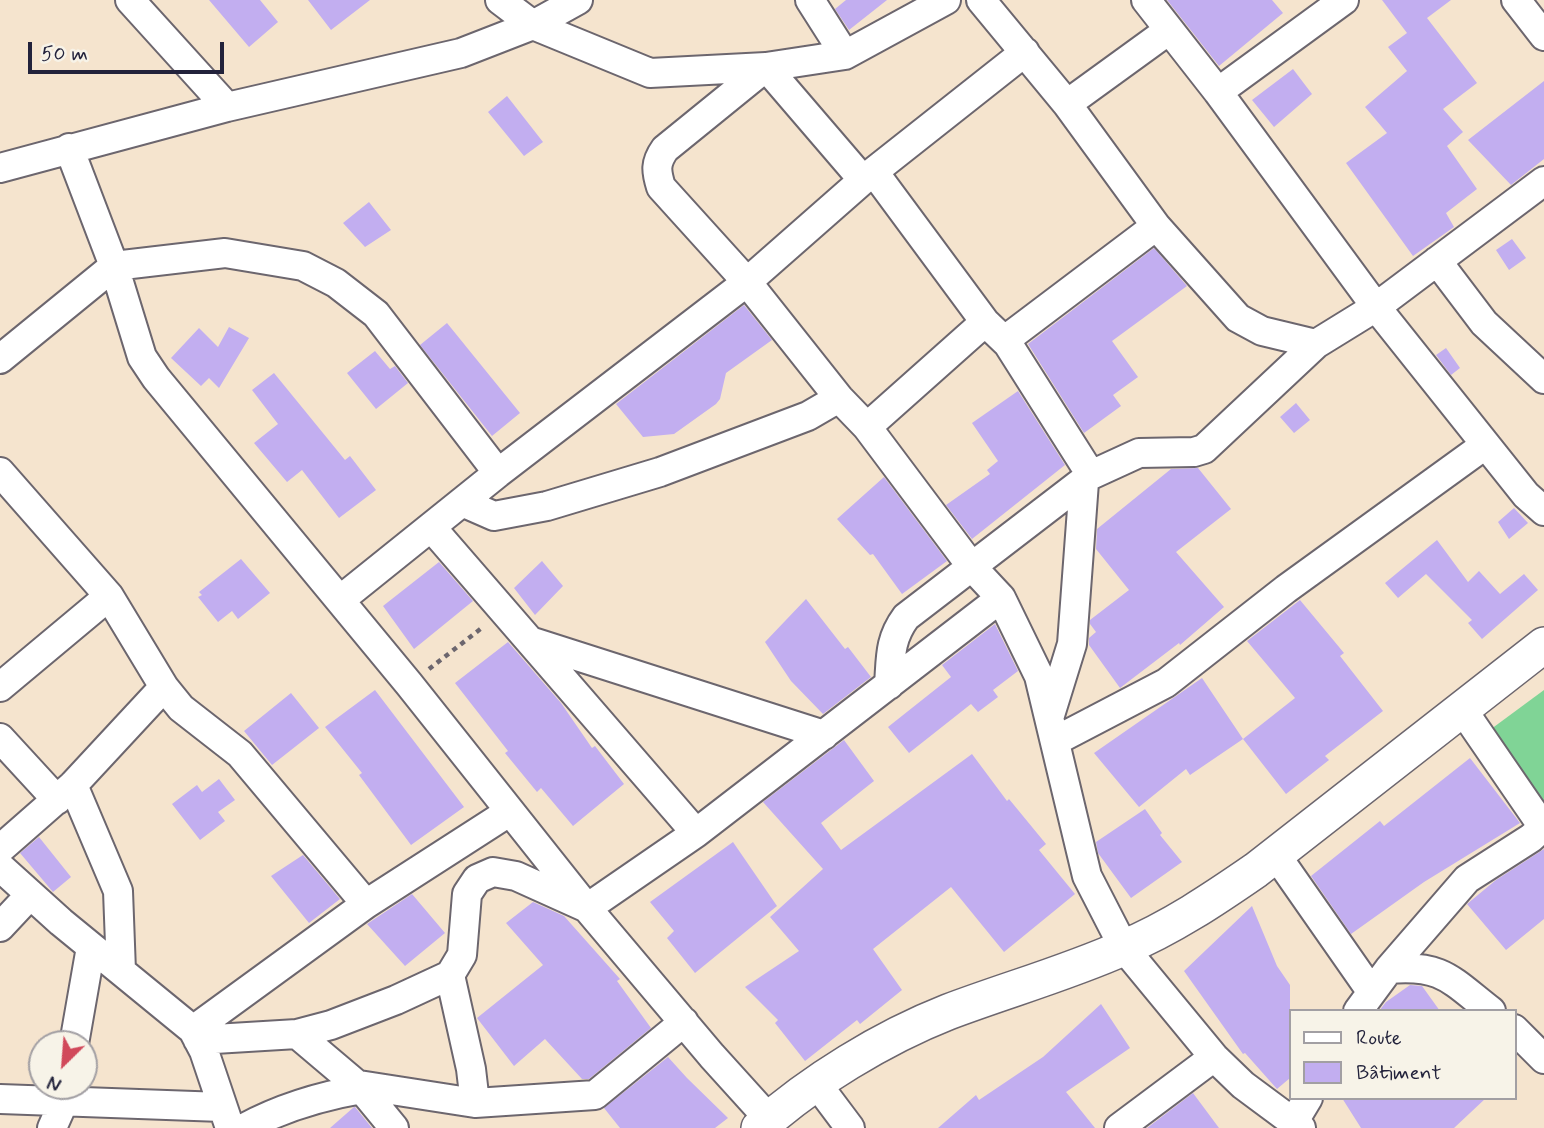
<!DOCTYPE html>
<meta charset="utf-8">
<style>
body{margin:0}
#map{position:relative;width:1544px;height:1128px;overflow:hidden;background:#f5e4ce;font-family:Mynerve,sans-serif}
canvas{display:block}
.legend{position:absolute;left:1289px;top:1009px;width:228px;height:91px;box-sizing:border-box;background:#f7f3e8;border:2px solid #a29fa3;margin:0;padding:9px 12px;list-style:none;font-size:21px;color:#22223b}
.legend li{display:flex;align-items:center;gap:14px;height:35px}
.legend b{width:35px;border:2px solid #a29fa3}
.north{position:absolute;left:28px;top:1030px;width:70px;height:70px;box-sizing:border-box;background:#f7f3e8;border:2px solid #a29fa3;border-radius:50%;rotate:205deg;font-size:19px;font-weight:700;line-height:28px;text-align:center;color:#22223b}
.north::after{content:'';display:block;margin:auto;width:24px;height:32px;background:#d1495b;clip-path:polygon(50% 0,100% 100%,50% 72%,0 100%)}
.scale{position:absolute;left:28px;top:42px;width:196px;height:32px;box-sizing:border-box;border:4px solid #22223b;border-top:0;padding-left:9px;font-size:21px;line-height:24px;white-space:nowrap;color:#22223b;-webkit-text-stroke:5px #f7f3e8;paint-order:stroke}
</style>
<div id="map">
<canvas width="1544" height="1128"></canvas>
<ul class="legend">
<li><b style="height:9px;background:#fff"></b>Route</li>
<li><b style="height:19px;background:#c2aef0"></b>Bâtiment</li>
</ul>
<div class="north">N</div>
<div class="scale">50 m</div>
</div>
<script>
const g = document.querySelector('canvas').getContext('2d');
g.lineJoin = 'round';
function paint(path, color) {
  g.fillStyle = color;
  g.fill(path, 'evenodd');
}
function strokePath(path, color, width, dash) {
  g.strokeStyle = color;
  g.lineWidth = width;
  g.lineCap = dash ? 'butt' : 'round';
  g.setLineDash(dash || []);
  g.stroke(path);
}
const green = new Path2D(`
 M 1544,690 L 1544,808 L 1483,735 Z`);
const building = new Path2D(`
 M 209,0 L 260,0 L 278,22 L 249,47 Z
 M 308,0 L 370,0 L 331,30 Z
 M 846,0 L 887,0 L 849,30 L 835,9 Z
 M 1167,0 L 1272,0 L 1283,13 L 1219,66 Z
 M 1382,0 L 1451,0 L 1427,18 L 1477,83 L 1443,109 L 1463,132 L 1447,146 L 1477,189 L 1446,213 L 1454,227 L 1413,256 L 1346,163 L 1387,133 L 1365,107 L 1407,71 L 1388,47 L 1407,33 Z
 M 1293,69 L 1312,94 L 1274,127 L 1252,100 Z
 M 1544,81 L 1544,159 L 1511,185 L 1468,140 Z
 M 507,96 L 543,142 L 524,156 L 488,112 Z
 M 369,202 L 391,230 L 365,247 L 343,223 Z
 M 1512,239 L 1526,258 L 1509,270 L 1496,250 Z
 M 1154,248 L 1187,286 L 1112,341 L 1138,377 L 1113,395 L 1121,406 L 1084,433 L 1028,344 Z
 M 744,305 L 772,340 L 726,373 L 720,399 L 716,404 L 674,434 L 643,437 L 616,404 Z
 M 447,323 L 520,413 L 492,436 L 420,345 Z
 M 229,327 L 249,338 L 219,388 L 209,378 L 201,386 L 171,358 L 199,328 L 218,347 Z
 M 1446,348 L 1460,368 L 1451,375 L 1436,355 Z
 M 375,351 L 390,369 L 395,366 L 408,383 L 376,409 L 347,373 Z
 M 274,373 L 345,460 L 350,456 L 376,490 L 339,518 L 302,470 L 287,482 L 254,443 L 278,424 L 252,390 Z
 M 1018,391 L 1065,465 L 972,539 L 946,505 L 990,474 L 987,470 L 998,461 L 972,423 Z
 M 1296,403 L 1310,420 L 1294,433 L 1280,417 Z
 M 1198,468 L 1231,509 L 1176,552 L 1224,607 L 1180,645 L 1179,643 L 1120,688 L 1089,645 L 1089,638 L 1096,632 L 1090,624 L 1090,620 L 1129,590 L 1096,549 L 1097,529 L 1171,469 Z
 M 884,477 L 947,561 L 902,594 L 873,554 L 870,555 L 837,519 Z
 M 1514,508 L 1528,523 L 1509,539 L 1498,522 Z
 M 1437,540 L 1468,582 L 1479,571 L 1500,594 L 1524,574 L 1538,590 L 1482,639 L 1468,623 L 1472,620 L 1426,574 L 1398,598 L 1385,583 Z
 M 241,559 L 270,593 L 238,619 L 232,611 L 218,622 L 198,597 L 202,595 L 199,592 Z
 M 542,561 L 563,586 L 535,615 L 514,588 Z
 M 439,562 L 473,601 L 414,649 L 383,606 Z
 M 806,599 L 845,649 L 848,647 L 871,677 L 823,714 L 791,681 L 765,642 Z
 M 1300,600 L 1344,653 L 1340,656 L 1383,711 L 1325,756 L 1329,760 L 1286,794 L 1243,739 L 1295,698 L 1247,641 Z
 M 995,624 L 1018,671 L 993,690 L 998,697 L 978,712 L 971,704 L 909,753 L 888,727 L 951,677 L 942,665 Z
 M 508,642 L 561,703 L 592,748 L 595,746 L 624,784 L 573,826 L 541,788 L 537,792 L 505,753 L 508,751 L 455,683 Z
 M 1202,678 L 1243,739 L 1190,775 L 1186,769 L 1139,807 L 1094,753 Z
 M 375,690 L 464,807 L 411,845 L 359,775 L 362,773 L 325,727 Z
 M 291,693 L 319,728 L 272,765 L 244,731 Z
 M 844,740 L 874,781 L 821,823 L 841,850 L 972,754 L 1007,801 L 1009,799 L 1046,844 L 1039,850 L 1075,894 L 1004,952 L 951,887 L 873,949 L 902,990 L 860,1024 L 857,1020 L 805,1061 L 775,1023 L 778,1020 L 745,987 L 799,951 L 770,917 L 823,869 L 763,802 Z
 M 1470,758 L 1520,823 L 1424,882 L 1351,934 L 1311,876 L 1380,821 L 1384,826 Z
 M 219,779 L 235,800 L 218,812 L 225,821 L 200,840 L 172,804 L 197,785 L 202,792 Z
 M 1145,809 L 1162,833 L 1160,835 L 1182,862 L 1131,898 L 1098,853 L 1096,842 Z
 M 39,837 L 71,877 L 53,892 L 20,853 Z
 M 733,842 L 777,906 L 695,973 L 667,938 L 674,931 L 650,902 Z
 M 1544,849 L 1544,919 L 1506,950 L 1467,904 L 1496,880 Z
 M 303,855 L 340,899 L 309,923 L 271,876 Z
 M 412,894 L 445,933 L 405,966 L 367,924 Z
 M 533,902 L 564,916 L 620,979 L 617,981 L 651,1028 L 589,1079 L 582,1079 L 545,1039 L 514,1066 L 477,1018 L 543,965 L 506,923 Z
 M 1252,906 L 1277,966 L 1290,985 L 1290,1078 L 1277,1089 L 1245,1053 L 1243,1054 L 1184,971 Z
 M 1410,985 L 1422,986 L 1440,1011 L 1379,1011 L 1386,1002 Z
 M 1101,1004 L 1130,1048 L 1066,1092 L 1095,1128 L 938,1128 L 976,1095 L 979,1100 L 1043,1057 Z
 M 668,1057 L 687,1078 L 728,1118 L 715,1128 L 620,1128 L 604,1108 Z
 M 1193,1093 L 1219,1128 L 1147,1128 Z
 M 1342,1098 L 1486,1098 L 1454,1128 L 1361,1128 Z
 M 355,1107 L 372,1128 L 330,1128 L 354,1107 Z`);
const path = new Path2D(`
 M 429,669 L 483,627`);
const minor = new Path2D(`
 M 130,0 L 227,107
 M 500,0 L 533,25 L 650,73 L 766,67 L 845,55 L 946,0
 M 810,0 L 845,55
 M 981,0 L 1067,104 L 1156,226 L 1238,318 L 1262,331 L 1316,344
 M 1146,0 L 1218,92 L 1376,307 L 1526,495 L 1544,511
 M 1516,0 L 1544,36
 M 1218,92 L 1344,0
 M 1067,104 L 1169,30
 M 69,148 L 114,266 L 142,357 L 156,378 L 409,684 L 587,908 L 712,1056 L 769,1119
 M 0,168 L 227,107 L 461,53 L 533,25 L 578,0
 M 874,172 L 985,322 L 1008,344 L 1091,475
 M 863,180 L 766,67 L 665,149 C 655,163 656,171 661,187 L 747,282 L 839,398 L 867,427 L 972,567 L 1001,598 L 1039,676 L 1087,876 L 1124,948 L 1214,1057 L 1243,1085 L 1301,1128
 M 1437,261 L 1484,323 L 1544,379
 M 1008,344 L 1005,340 L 1156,226
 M 0,359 L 114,266 L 225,253 L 303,266 L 336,283 L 376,314 L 498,473
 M 867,427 L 985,322
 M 0,472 L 109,596 L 164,687 L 181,708 L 240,754 L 366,904
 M 462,502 L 494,516 L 547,506 L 660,472 L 808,416 L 839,398
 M 431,527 L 696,833
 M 340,600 L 498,473 L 747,282 L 863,180 L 1025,52
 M 533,642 L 824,735
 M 889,685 C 891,658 889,640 906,617 L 1091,475 L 1139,453 L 1194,452 L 1204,449 L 1316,344 L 1376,307 L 1544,181
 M 0,687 L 109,596
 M 1050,715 L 1072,644 L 1084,482
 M 0,738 L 57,800
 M 1055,741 L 1166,683 L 1286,589 L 1485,445
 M 73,785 L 118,891 L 121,971
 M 0,849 L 73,785 L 164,687
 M 1276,855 L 1371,991
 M 0,867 L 61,922 L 193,1030 L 204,1051 L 230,1128
 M 0,927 L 29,896
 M 1389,969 L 1467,879 L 1531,838 L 1543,827 L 1462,709
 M 450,975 L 471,1069 L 475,1103
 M 1358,1011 L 1389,969 C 1442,964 1451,980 1491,1011
 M 1514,1029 L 1544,1059
 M 193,1030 L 366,904 L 509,812
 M 297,1034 L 362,1089 L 394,1128
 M 198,1040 L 297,1034 L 331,1025 L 396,1000 L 450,975 L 462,955 L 467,894 L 477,879 L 493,872 L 516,876 L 587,908 L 696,833 L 1001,598
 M 74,1044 L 91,947
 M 817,1084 L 850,1128
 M 359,1085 L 475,1103 L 595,1095 L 684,1022
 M 0,1099 L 222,1107
 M 1293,1123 L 1308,1098
 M 52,1128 L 64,1101 L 66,1086
 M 244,1128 C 281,1108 321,1096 362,1089
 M 1119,1128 L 1214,1057`);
const major = new Path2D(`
 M 759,1128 C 812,1081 882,1038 948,1012 C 1006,990 1067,973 1123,948 C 1171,928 1214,899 1256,870 L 1544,645`);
paint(green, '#80d496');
paint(building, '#c2aef0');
strokePath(minor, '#6c666e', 32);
strokePath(major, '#6c666e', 38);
strokePath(path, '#6c666e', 4.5, [5, 5]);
strokePath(minor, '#fff', 28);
strokePath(major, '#fff', 35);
</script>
